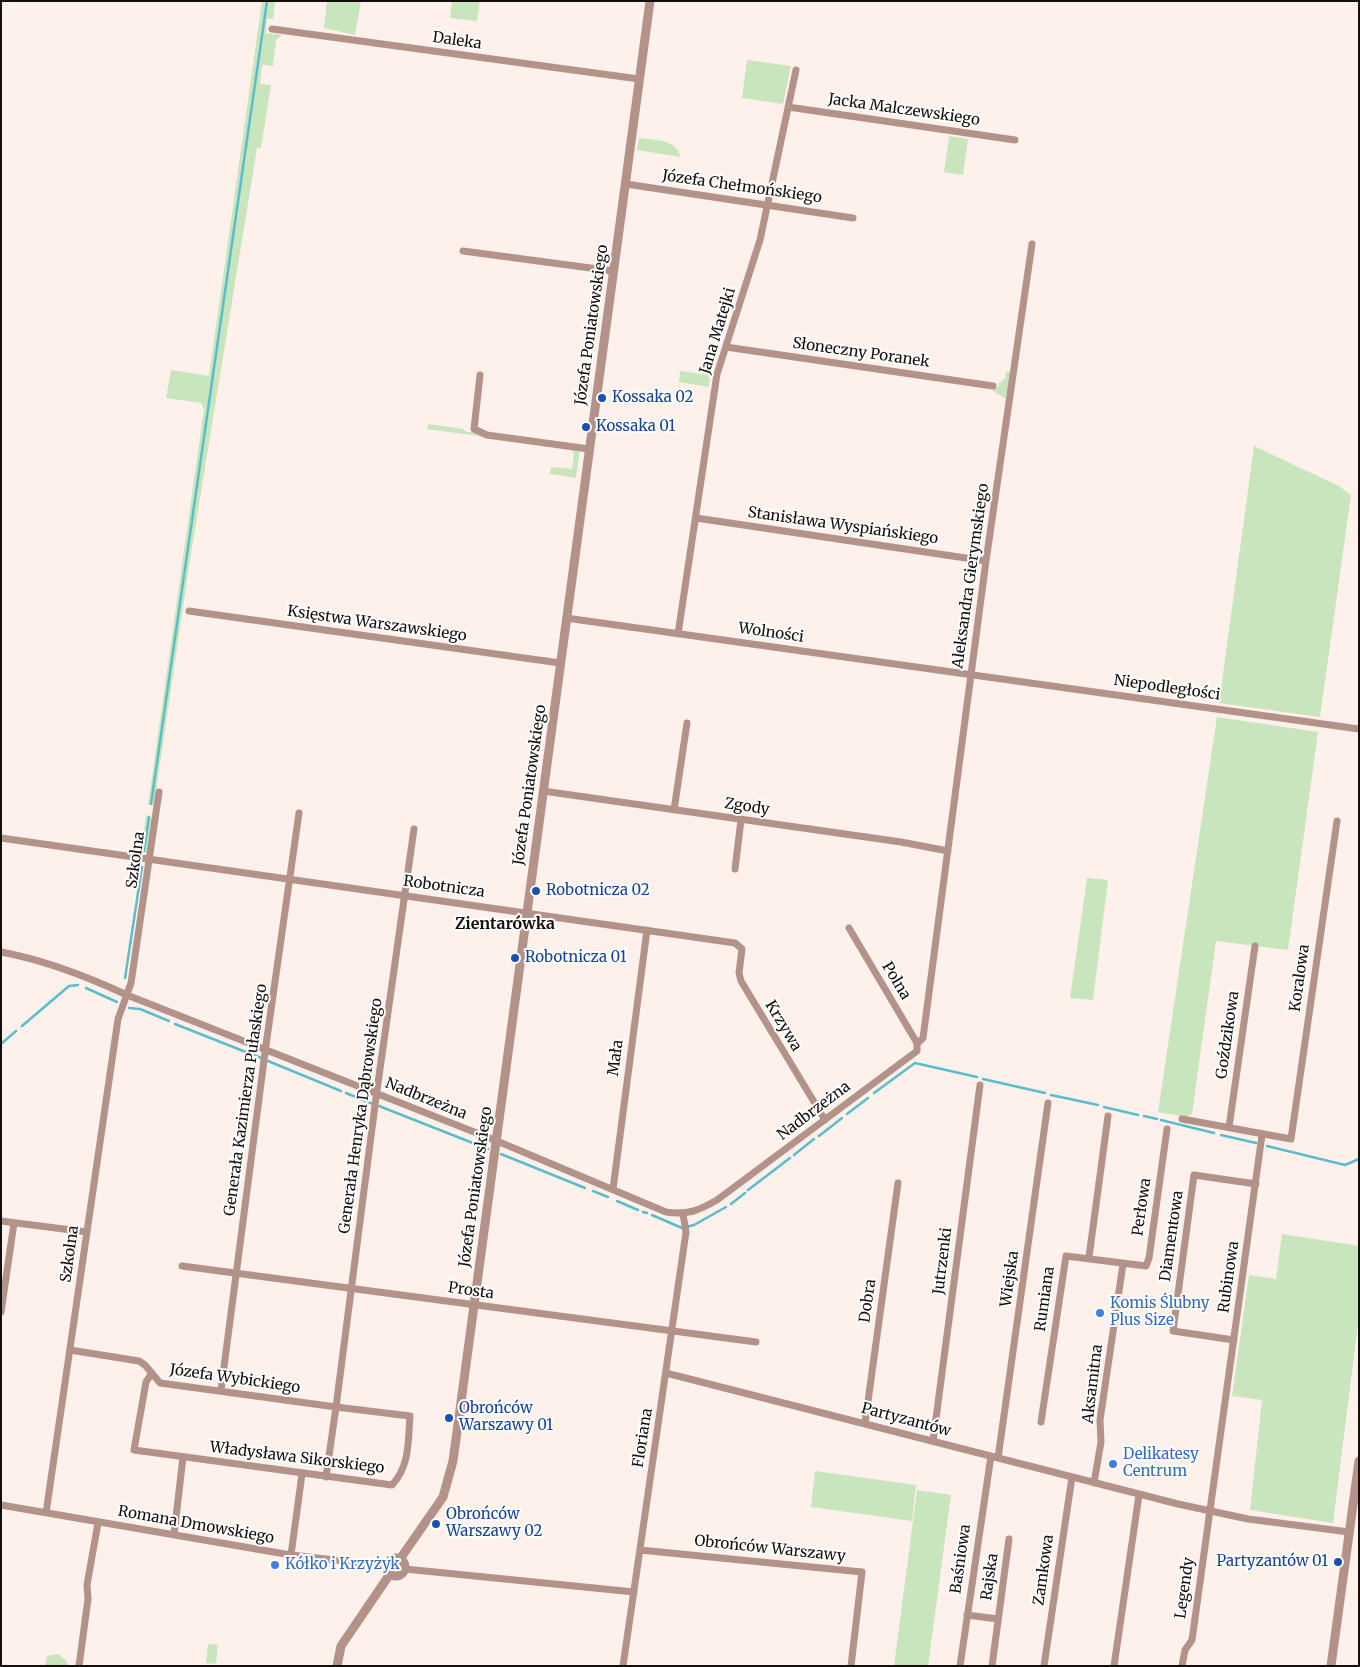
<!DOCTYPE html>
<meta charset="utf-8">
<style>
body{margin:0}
#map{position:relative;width:1360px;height:1667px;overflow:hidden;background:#fef1eb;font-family:Merriweather,serif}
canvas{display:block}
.frame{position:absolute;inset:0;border:2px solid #140e0a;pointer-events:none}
</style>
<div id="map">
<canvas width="1360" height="1667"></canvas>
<div class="frame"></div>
</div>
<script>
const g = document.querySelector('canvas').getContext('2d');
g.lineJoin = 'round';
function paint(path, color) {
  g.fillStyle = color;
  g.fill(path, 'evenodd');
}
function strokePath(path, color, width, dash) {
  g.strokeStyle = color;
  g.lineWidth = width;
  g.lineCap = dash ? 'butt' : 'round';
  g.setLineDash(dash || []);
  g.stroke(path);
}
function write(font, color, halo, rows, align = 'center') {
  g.font = font + ' Merriweather,serif';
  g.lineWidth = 4;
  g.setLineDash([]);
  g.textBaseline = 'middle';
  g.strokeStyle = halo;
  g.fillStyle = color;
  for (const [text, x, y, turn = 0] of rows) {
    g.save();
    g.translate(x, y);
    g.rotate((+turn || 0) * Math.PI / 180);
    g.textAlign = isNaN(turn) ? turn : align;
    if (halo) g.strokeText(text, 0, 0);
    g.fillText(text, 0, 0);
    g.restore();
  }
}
const green = new Path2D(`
 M 262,1 L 275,1 L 273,19 L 267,19 L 266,33 L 282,35 L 276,40 L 273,66 L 262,65 L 260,84 L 271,85 L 261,148 L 257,148 L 190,560 L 154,805 L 148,805 L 204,409 L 201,403 L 166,398 L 171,370 L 209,376 Z
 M 327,1 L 361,1 L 355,35 L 324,28 Z
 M 452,1 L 480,1 L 477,21 L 450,18 Z
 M 747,60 L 791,66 L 783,104 L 742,98 Z
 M 949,136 L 968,139 L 963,175 L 944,172 Z
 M 639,138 C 652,140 679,139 680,157 L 637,150 Z
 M 680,371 L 710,375 L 709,387 L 679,382 Z
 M 1006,371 L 1011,372 L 1008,400 L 993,391 L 994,387 L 998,387 L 999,383 L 1005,379 Z
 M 428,424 L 463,429 L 467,432 L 474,432 L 486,437 L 427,429 Z
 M 1254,446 L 1339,486 L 1351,495 L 1320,717 L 1219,703 Z
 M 569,448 L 580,450 L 576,478 L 550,474 L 551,467 L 572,469 L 574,453 Z
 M 1217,717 L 1318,732 L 1288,950 L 1216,941 L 1192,1114 L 1186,1117 L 1158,1112 Z
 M 146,815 L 152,818 L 147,852 L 141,853 Z
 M 1087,878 L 1108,880 L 1093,1000 L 1070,998 Z
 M 1282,1234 L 1359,1246 L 1359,1316 L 1333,1523 L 1250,1510 L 1262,1400 L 1232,1396 L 1249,1275 L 1276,1279 Z
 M 815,1471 L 916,1485 L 912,1521 L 811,1507 Z
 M 917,1490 L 951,1495 L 928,1666 L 894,1666 Z
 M 208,1644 L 218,1645 L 216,1664 L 206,1663 Z
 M 58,1654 L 66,1660 L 68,1666 L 45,1666 L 47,1656 Z`);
const stream = new Path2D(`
 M 151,804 L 267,1
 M 144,851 L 149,817
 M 125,978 L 142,867
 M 86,988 L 117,1002
 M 129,1008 L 140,1009 L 169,1021
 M 175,1024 L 261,1058
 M 22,1026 L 69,986 L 78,985
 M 1,1044 L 16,1031
 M 268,1061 L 341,1091
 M 983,1079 L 1045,1093
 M 346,1093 L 373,1104
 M 874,1093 L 915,1063 L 977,1077
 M 1051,1095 L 1098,1105
 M 379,1106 L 488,1149
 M 1104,1107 L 1138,1115
 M 847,1114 L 868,1098
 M 1144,1116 L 1157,1119
 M 1161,1120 L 1214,1133
 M 1221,1135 L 1256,1143
 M 819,1136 L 842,1118
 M 1267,1146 L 1345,1165 L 1359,1159
 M 501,1154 L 585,1188
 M 794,1155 L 814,1139
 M 748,1190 L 790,1158
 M 593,1191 L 608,1197
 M 617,1201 L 638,1210
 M 731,1204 L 745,1193
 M 643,1212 L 647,1213
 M 652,1215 L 682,1228 L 694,1225 L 726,1207`);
const minor = new Path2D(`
 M 272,29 L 639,79
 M 788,107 L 1015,140
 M 626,184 L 853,218
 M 463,251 L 613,271
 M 726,347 L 993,386
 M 480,375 L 474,429 L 487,435 L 589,449
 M 696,518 L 986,561
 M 189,611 L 560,663
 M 566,618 L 1359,729
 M 678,634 L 717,374 L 760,240 L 796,70
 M 543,791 L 901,842 L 948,851
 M 674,810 L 687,723
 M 1,838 L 735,943 L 742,949 L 739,973 L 741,981 L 825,1120
 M 735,869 L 741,820
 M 1,952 C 45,960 86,976 127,995 L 497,1141 L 666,1212 C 688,1215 698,1211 717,1200 L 917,1051 L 917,1043 L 849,928
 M 917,1044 L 923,1038 L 986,561 L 1032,244
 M 1182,1119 L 1291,1139 L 1337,821
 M 1229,1127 L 1255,946
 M 613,1189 L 647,930
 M 1,1221 L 87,1232
 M 1089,1257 L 1108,1116
 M 182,1266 L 756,1342
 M 1,1312 L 14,1223
 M 1234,1340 L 1173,1331 L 1194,1175 L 1256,1184
 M 70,1350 L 139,1361 L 145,1365 L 160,1383 L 336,1407 L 326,1477
 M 152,1373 L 146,1382 L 134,1450 L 392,1485 C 410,1466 408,1441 410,1416 L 336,1407 L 377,1090 L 414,829
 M 666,1373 L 1178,1504 L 1248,1519 L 1349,1532
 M 221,1390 L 266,1045 L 299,813
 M 1041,1422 L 1066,1256 L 1146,1266 L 1149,1258 L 1167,1129
 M 865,1423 L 898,1183
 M 933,1441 L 980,1085
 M 998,1458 L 1048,1103
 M 1094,1483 L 1101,1442 L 1100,1420 L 1123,1264
 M 1,1505 L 291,1555 L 387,1566
 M 46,1513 L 118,1019 L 131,983 L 159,792
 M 174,1535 L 183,1457
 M 640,1550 L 862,1572 L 851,1666
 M 291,1555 L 302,1474
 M 405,1569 L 634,1592
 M 967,1615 L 998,1619
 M 79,1666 L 88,1599 L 87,1585 L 98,1523
 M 623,1666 L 686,1232 L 683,1214
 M 960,1666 L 991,1456
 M 992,1666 L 1009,1539
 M 1044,1666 L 1072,1477
 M 1114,1666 L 1139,1495
 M 1182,1666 L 1185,1650 L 1192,1640 L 1262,1135`);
const tertiary = new Path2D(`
 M387 1567a9 9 0 1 1 18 0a9 9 0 1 1-18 0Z
 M 400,1559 L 443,1497 L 453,1461 L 650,1
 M 337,1666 L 341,1646 L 390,1574
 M 1331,1666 L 1359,1461`);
const markers = [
 [602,398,5,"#1a4fb4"],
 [586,427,5,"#1a4fb4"],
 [536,891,5,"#1a4fb4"],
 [515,958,5,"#1a4fb4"],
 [1100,1313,5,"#3f7fe0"],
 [449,1418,5,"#1a4fb4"],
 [1113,1464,5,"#3f7fe0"],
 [436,1524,5,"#1a4fb4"],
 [1338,1562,5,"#1a4fb4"],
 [275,1565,5,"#3f7fe0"]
];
const streetNames = [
 ["Daleka",457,41,8],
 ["Jacka Malczewskiego",904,110,8],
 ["Józefa Chełmońskiego",742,187,8],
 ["Józefa Poniatowskiego",592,325,-82],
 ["Jana Matejki",718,331,-73],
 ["Słoneczny Poranek",861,353,8],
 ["Stanisława Wyspiańskiego",843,526,8],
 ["Aleksandra Gierymskiego",971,576,-82],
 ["Księstwa Warszawskiego",377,624,8],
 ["Wolności",771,633,8],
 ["Niepodległości",1167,688,8],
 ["Józefa Poniatowskiego",530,785,-82],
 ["Zgody",747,807,8],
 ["Szkolna",136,860,-82],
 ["Robotnicza",444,887,8],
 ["Koralowa",1300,978,-82],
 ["Polna",896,981,59],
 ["Krzywa",783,1026,59],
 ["Goździkowa",1228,1035,-82],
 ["Mała",616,1058,-82],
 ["Nadbrzeżna",426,1099,22],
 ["Generała Kazimierza Pułaskiego",246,1100,-82],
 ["Nadbrzeżna",814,1111,-37],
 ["Generała Henryka Dąbrowskiego",361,1116,-82],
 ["Józefa Poniatowskiego",476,1187,-82],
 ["Perłowa",1142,1207,-82],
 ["Diamentowa",1172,1236,-82],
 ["Szkolna",70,1254,-82],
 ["Jutrzenki",943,1261,-83],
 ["Rubinowa",1229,1277,-82],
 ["Wiejska",1010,1279,-82],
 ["Prosta",471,1291,8],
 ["Rumiana",1045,1299,-82],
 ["Dobra",868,1301,-82],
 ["Józefa Wybickiego",235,1379,8],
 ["Aksamitna",1093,1384,-83],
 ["Partyzantów",906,1420,15],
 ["Floriana",643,1438,-81],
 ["Władysława Sikorskiego",297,1458,7],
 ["Romana Dmowskiego",196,1525,10],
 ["Obrońców Warszawy",770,1549,6],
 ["Baśniowa",961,1559,-82],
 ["Zamkowa",1044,1570,-82],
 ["Rajska",990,1577,-82],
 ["Legendy",1185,1588,-82]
];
const transitNames = [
 ["Kossaka 02",612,398],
 ["Kossaka 01",596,427],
 ["Robotnicza 02",546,891],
 ["Robotnicza 01",525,958],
 ["Obrońców",459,1409],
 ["Warszawy 01",459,1426],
 ["Obrońców",446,1515],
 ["Warszawy 02",446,1532],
 ["Partyzantów 01",1328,1562,"right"]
];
const shopNames = [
 ["Komis Ślubny",1110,1304],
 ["Plus Size",1110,1321],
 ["Delikatesy",1123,1455],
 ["Centrum",1123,1472],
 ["Kółko i Krzyżyk",285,1565]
];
const neighbourhoodNames = [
 ["Zientarówka",505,924]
];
paint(green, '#c8e5bd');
strokePath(stream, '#5bbdca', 2.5);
strokePath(minor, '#b3928a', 7);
strokePath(tertiary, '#b3928a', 9);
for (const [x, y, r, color] of markers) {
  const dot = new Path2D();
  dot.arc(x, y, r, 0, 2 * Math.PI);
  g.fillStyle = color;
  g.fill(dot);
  strokePath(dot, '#fff', 2);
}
write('15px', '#140e0a', '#fff', streetNames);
write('15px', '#164399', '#fff', transitNames, 'left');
write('15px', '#366cbe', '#fff', shopNames, 'left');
write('bold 16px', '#140e0a', '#fff', neighbourhoodNames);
</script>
